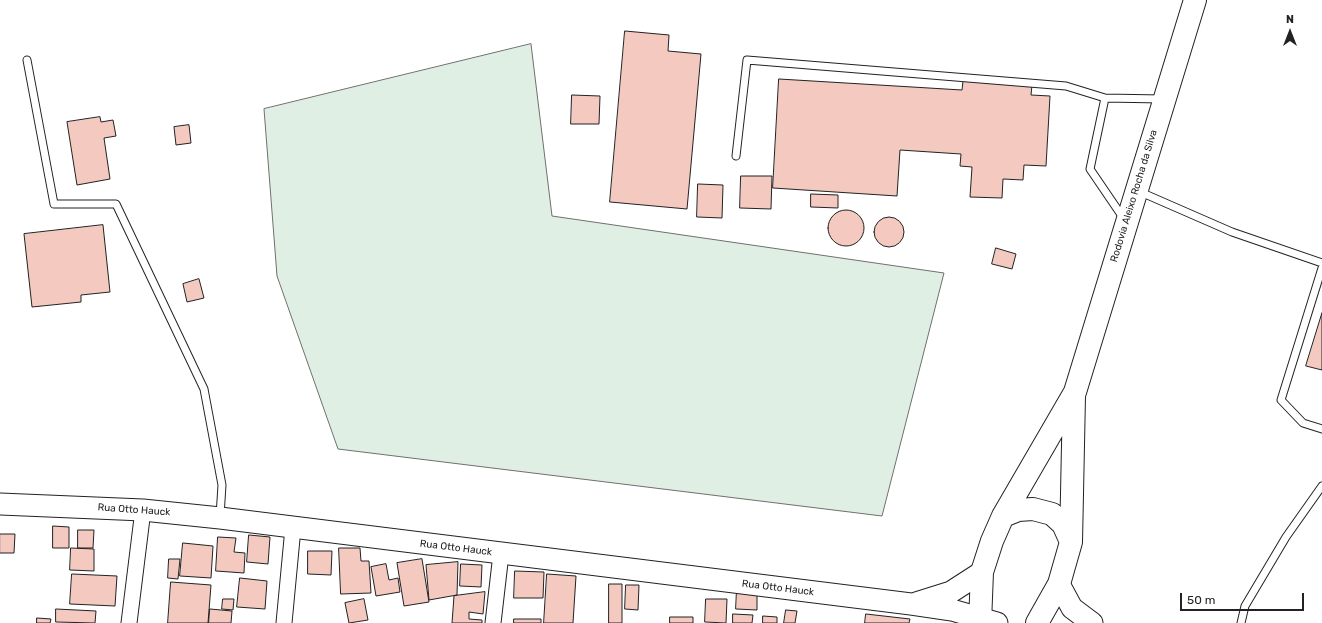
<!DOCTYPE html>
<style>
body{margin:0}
#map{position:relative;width:1322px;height:623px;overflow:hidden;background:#fff;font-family:Rubik,sans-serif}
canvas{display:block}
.north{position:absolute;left:1270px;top:12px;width:40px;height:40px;-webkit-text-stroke:3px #fff;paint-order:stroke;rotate:0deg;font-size:11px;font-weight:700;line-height:16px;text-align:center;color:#222}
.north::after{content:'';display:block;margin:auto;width:14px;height:18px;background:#222;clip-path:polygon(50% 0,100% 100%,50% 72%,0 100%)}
.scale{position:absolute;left:1180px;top:593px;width:124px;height:18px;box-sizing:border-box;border:2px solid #222;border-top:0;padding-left:5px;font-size:12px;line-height:14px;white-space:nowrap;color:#222;-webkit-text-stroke:3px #fff;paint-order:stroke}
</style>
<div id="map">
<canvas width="1322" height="623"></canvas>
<div class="north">N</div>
<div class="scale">50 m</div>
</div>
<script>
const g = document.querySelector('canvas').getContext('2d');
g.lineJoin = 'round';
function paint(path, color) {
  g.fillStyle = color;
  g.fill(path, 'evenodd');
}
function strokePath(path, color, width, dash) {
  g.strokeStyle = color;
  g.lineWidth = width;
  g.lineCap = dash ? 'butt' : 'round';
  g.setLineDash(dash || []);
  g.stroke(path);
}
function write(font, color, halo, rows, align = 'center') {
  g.font = font + ' Rubik,sans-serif';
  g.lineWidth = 3;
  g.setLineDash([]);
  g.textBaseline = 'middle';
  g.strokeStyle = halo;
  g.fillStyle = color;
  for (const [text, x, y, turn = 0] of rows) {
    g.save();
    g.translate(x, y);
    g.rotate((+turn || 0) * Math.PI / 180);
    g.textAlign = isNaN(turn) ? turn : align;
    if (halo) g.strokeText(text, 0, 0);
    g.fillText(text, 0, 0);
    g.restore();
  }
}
const green = new Path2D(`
 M 531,44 L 552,216 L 944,273 L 882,516 L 338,449 L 277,276 L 264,109 Z`);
const building = new Path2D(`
 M 625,31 L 669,35 L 668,51 L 701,54 L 687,209 L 610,202 Z
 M 779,79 L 962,90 L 963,81 L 1032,85 L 1031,95 L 1050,96 L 1046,166 L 1024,165 L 1023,180 L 1003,179 L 1002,198 L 970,197 L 972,167 L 960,166 L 961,154 L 900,150 L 897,196 L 773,188 Z
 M 572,95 L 600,96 L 599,124 L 571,124 Z
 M 100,117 L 101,122 L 113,120 L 116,136 L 104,138 L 110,179 L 77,185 L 67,122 Z
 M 189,125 L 191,143 L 176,145 L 174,127 Z
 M 741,176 L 772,176 L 771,209 L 740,208 Z
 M 698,184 L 723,185 L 722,218 L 697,217 Z
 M 811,194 L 838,195 L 838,208 L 811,207 Z
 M828 228a18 18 0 1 1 36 0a18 18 0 1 1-36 0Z
 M874 232a15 15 0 1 1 30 0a15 15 0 1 1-30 0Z
 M 103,225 L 110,292 L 81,295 L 81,302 L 32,307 L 24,234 Z
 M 996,248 L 1016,254 L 1012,269 L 992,264 Z
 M 199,279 L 204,298 L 187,302 L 183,284 Z
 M 1322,313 L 1322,370 L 1306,366 Z
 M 53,526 L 69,527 L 69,548 L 53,548 Z
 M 78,530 L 94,530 L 93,548 L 78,548 Z
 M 0,534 L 15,534 L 14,553 L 0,553 Z
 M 249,535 L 270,537 L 268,564 L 247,562 Z
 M 218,537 L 236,538 L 234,552 L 245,553 L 244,573 L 216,571 Z
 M 183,543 L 213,546 L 211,578 L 180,576 Z
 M 71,548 L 94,549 L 94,571 L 70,570 Z
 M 339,548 L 360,548 L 361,561 L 369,561 L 371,593 L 341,594 Z
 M 308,551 L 332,551 L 331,575 L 308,574 Z
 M 169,559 L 180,559 L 178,579 L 168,578 Z
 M 422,559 L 429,602 L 404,606 L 397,563 Z
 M 458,562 L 457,595 L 429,600 L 426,565 Z
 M 386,564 L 389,580 L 398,578 L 400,592 L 376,596 L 371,567 Z
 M 461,564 L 482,565 L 481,587 L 460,586 Z
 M 515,571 L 544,572 L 543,598 L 514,598 Z
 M 72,574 L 117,576 L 115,606 L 70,604 Z
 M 547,574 L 576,576 L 573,623 L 544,623 Z
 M 240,578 L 267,581 L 265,609 L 237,607 Z
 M 171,582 L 211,585 L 208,623 L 168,623 Z
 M 609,584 L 622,584 L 622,623 L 609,623 Z
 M 626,585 L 639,585 L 638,610 L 625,609 Z
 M 737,588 L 757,589 L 757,610 L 736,609 Z
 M 485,592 L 483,614 L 469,612 L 469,619 L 482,620 L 482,623 L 452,623 L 454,596 Z
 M 223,599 L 234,599 L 233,610 L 222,609 Z
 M 364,599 L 368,620 L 349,623 L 345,603 Z
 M 706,599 L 727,599 L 726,623 L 705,622 Z
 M 56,609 L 96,611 L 95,623 L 56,622 Z
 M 210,609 L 232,611 L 231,623 L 209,623 Z
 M 786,610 L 797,611 L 795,623 L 784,623 Z
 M 733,614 L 753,615 L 752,623 L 733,623 Z
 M 866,614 L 910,619 L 909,623 L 865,623 Z
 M 763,616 L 777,617 L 777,623 L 763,623 Z
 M 670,617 L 693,617 L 693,623 L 670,623 Z
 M 37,618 L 51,619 L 50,623 L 37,623 Z
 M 514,619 L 541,619 L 541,623 L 514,623 Z`);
const lane = new Path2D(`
 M 27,60 L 54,204 L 116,204 L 204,389 L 222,485 L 220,516
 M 736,156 L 747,60 L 1066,86 L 1105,98
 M 1138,191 L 1232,232 L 1322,263
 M 1124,219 L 1090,169 L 1105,98 L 1162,99
 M 1322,268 L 1281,400 L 1303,423 L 1322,429
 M 1241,623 L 1245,606 L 1286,537 L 1322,486`);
const street = new Path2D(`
 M 129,623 L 143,510
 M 284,623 L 293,528
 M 493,623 L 501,554`);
const secondary = new Path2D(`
 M 0,504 L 143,510 L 220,518 L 911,604 L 952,610 L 997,623
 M 1059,584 L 1072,608 L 1092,623
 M 916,603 L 951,592 L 982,572`);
const primary = new Path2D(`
 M 1003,516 L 1018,510 L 1033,509 L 1052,514 L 1063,524 L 1071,542
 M 980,623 L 982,572 L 992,541 L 1003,516 L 1075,392 L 1195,0
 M 1037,623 L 1059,584 L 1071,542 L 1074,396`);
const streetNames = [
 ["Rodovia Aleixo Rocha da Silva",1134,196,-73],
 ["Rua Otto Hauck",134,510,4],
 ["Rua Otto Hauck",456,548,7],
 ["Rua Otto Hauck",778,588,7]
];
paint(green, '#e0efe3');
strokePath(green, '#6f6f6f', 1);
paint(building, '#f3c9c0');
strokePath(building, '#222', 1);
strokePath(lane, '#222', 9);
strokePath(street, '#222', 17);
strokePath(secondary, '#222', 23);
strokePath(primary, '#222', 24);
strokePath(lane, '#fff', 7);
strokePath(street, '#fff', 15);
strokePath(secondary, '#fff', 21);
strokePath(primary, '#fff', 22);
write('10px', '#222', '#fff', streetNames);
</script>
